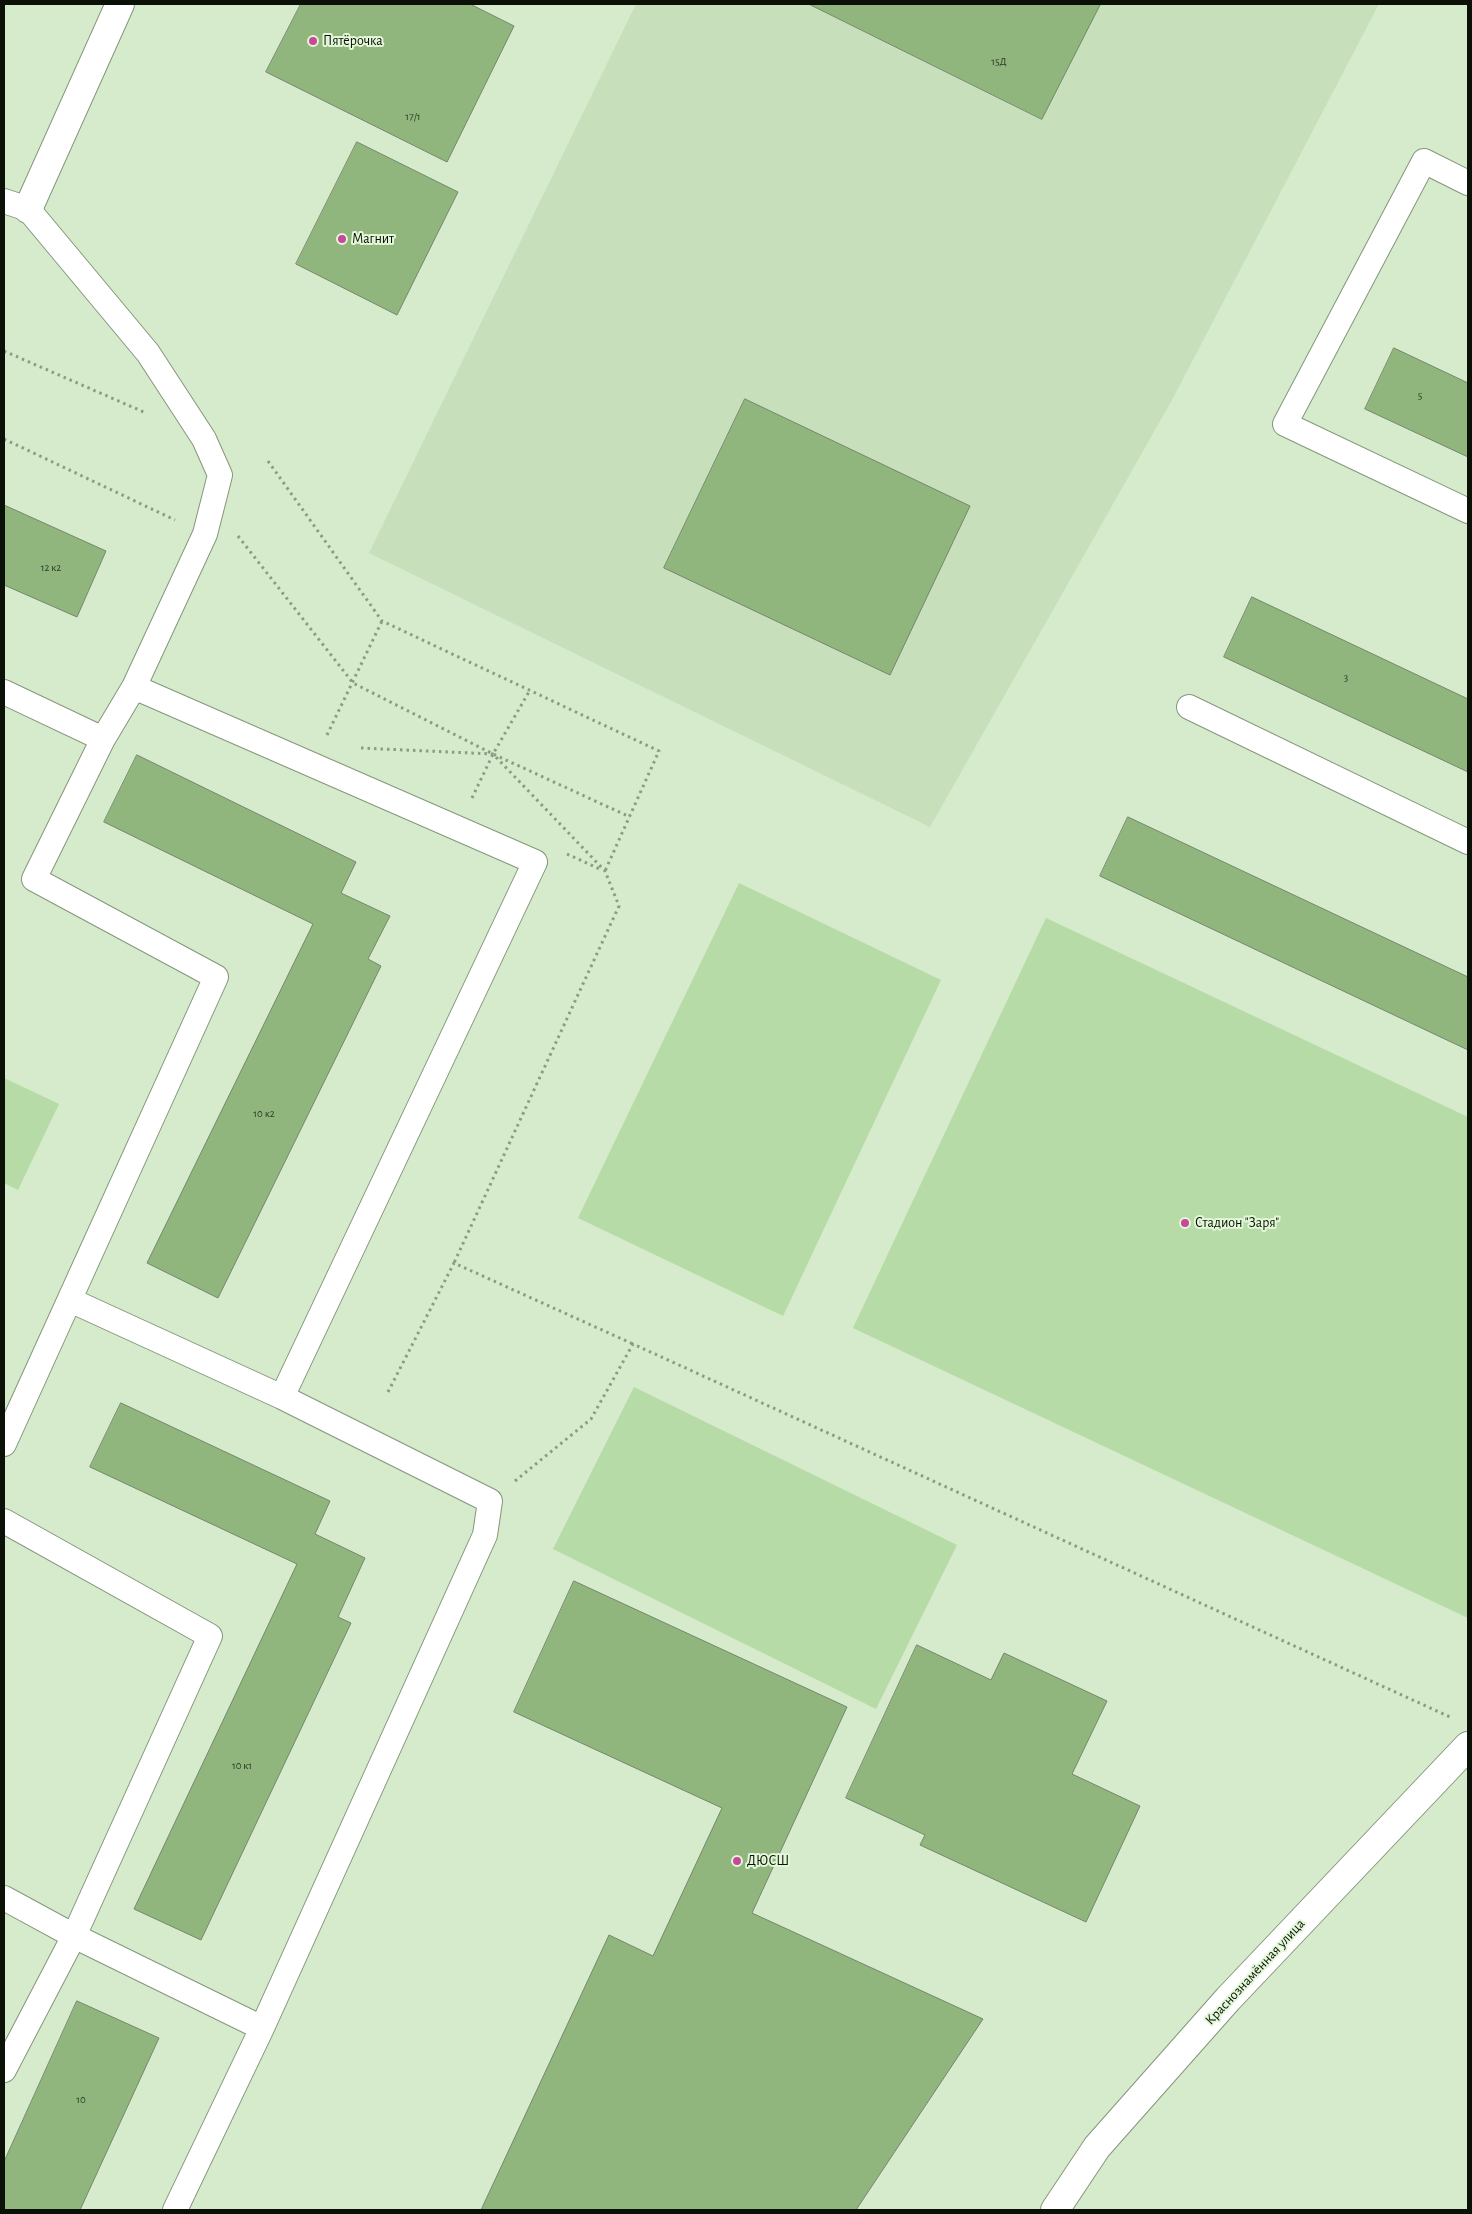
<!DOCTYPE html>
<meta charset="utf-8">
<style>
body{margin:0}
#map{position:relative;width:1472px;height:2214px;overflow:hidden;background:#d6eacc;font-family:"Alegreya Sans",sans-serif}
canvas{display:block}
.frame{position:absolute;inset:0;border:5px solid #0b1107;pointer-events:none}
</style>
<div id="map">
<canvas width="1472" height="2214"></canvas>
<div class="frame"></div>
</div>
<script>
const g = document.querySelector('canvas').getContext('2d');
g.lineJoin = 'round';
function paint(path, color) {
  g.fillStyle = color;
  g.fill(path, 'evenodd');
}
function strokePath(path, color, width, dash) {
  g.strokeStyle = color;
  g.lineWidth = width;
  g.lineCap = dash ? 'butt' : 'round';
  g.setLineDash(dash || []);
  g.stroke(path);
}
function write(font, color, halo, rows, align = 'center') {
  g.font = font + ' "Alegreya Sans",sans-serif';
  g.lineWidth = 4;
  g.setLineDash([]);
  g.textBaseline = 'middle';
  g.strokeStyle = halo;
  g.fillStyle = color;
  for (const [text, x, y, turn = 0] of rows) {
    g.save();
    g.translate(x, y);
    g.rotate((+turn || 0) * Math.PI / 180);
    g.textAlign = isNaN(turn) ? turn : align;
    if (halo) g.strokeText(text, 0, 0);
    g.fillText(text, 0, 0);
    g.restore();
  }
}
const built = new Path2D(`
 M 636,4 L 1379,4 L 1172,400 L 930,827 L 369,553 Z`);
const green = new Path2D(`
 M 739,883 L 941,980 L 783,1316 L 578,1218 Z
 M 1046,918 L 1468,1117 L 1468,1618 L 853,1328 Z
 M 4,1078 L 59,1104 L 18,1190 L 4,1183 Z
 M 634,1387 L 957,1545 L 876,1709 L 553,1549 Z`);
const building = new Path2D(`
 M 301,4 L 470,4 L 514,26 L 447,162 L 266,72 Z
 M 809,4 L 1097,4 L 1100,5 L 1042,119 Z
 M 357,142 L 458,192 L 397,315 L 296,264 Z
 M 1394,348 L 1468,383 L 1468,457 L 1365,409 Z
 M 745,399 L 970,506 L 890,675 L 664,568 Z
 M 4,505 L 106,551 L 77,617 L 4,585 Z
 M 1252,597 L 1468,699 L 1468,772 L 1224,657 Z
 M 137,755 L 356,862 L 341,893 L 390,916 L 368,959 L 381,966 L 218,1298 L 147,1263 L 313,924 L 104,822 Z
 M 1128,817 L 1468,977 L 1468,1050 L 1100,876 Z
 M 121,1403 L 330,1501 L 315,1534 L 365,1558 L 338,1617 L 351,1623 L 201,1940 L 134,1909 L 297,1564 L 90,1467 Z
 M 574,1581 L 847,1707 L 752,1913 L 983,2019 L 856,2210 L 481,2210 L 609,1935 L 653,1956 L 722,1808 L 514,1712 Z
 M 917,1645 L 991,1680 L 1004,1653 L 1107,1701 L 1072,1774 L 1140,1806 L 1086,1922 L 920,1845 L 925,1835 L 846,1798 Z
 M 77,2001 L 159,2038 L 80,2210 L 4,2210 L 4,2162 Z`);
const path = new Path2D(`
 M 4,351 L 146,413
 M 4,439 L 175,520
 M 268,461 L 382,621 L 659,751 L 605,871
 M 238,536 L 353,683 L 493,754 L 630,817
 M 327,735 L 382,621
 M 361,748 L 493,754 L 605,871 L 619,906 L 454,1263
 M 472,798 L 493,754 L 530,690
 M 567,854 L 602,870
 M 388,1392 L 454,1263 L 633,1344
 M 515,1481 L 591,1419 L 633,1344 L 1450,1717`);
const service = new Path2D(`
 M 1468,183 L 1424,161 L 1285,424 L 1468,511
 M 4,201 L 28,209 L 148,353 L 204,439 L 220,475 L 205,534 L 134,687 L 535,862 L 282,1397 L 490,1501 L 485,1535 L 262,2028 L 175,2210
 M 4,692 L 103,739 L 134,687
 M 1189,707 L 1468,842
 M 70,1300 L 282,1397
 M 4,1444 L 216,977 L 34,879 L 103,739
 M 4,1521 L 210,1636 L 74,1936 L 4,1898
 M 4,2070 L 74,1936 L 262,2028`);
const minor = new Path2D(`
 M 28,209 L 120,4`);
const tertiary = new Path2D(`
 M 1055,2210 L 1097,2147 L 1228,1999 L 1468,1746`);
const markers = [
 [313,41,5,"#c74997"],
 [342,239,5,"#c74997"],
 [1185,1223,5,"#c74997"],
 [737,1861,5,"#c74997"]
];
const numberNames = [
 ["15Д",999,62],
 ["17/1",413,117],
 ["5",1420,396],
 ["12 к2",51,568],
 ["3",1346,678],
 ["10 к2",264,1114],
 ["10 к1",242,1766],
 ["10",81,2100]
];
const poiNames = [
 ["Пятёрочка",323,41],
 ["Магнит",352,239],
 ["Стадион \"Заря\"",1195,1223],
 ["ДЮСШ",747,1861]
];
const streetNames = [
 ["Краснознамённая улица",1255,1972,-47]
];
paint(built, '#c7e0bb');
paint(green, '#b7dba7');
paint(building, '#90b67e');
strokePath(building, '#74876c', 1);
strokePath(service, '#84977b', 26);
strokePath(minor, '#84977b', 30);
strokePath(tertiary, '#84977b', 30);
strokePath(path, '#8c9b84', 3, [2.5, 4]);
strokePath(service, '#fff', 24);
strokePath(minor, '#fff', 28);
strokePath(tertiary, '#fff', 28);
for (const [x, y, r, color] of markers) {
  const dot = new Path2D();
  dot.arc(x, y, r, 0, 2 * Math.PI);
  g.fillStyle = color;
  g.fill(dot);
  strokePath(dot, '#e3f8d9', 2);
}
write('11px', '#2c3a25', null, numberNames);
write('14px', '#0b1107', '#e3f8d9', poiNames, 'left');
write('14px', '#0b1107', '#e3f8d9', streetNames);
</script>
